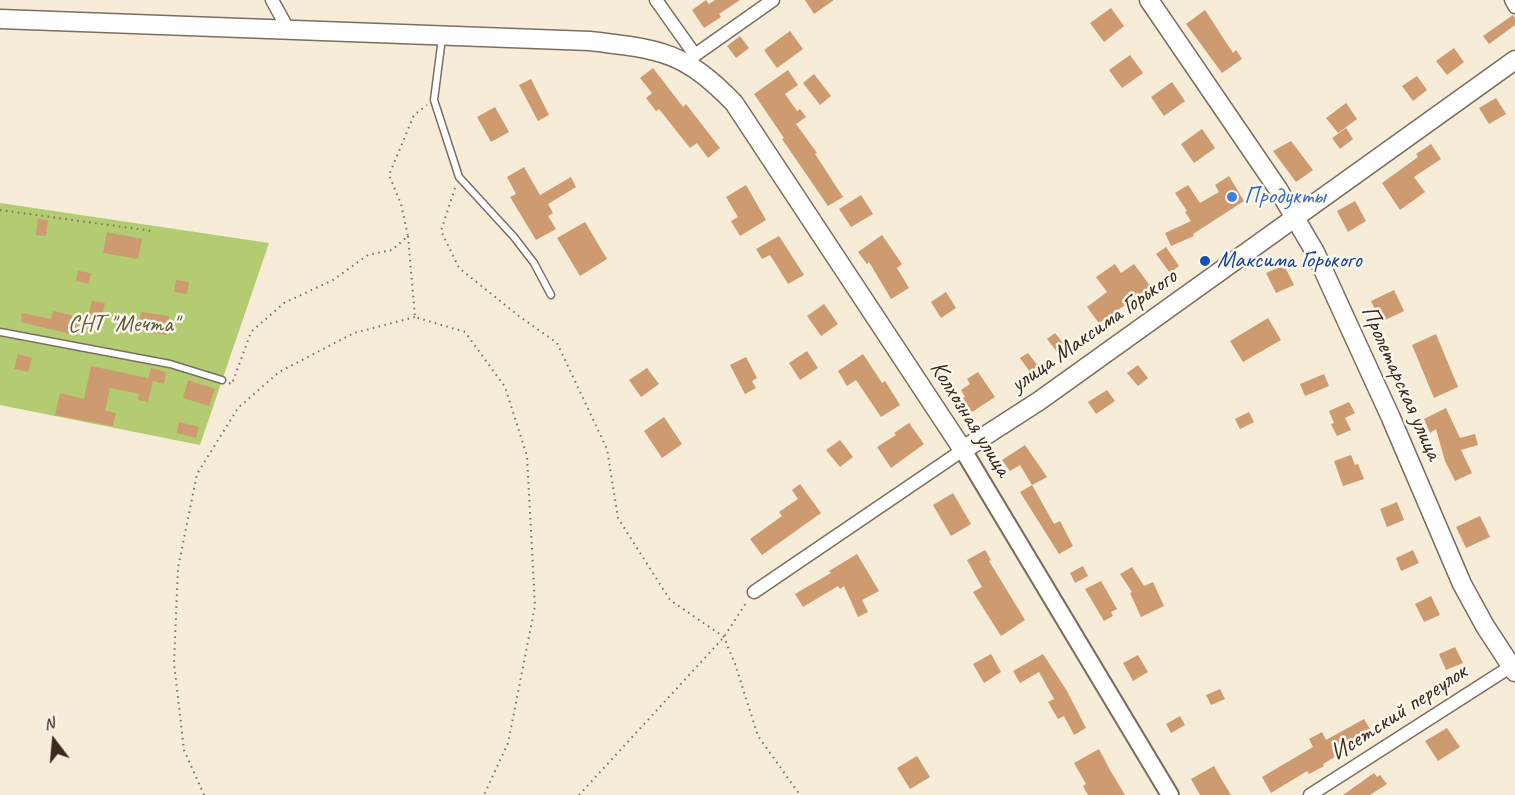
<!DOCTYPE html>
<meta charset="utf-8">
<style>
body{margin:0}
#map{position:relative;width:1515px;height:795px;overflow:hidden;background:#f6ecd7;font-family:Caveat,sans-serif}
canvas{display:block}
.north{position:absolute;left:24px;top:711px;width:60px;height:60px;-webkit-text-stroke:4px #fbf7ec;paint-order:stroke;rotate:344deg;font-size:16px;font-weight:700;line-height:24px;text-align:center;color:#3b2a1e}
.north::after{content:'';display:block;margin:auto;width:21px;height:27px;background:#3b2a1e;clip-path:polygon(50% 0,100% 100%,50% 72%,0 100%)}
</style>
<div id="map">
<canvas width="1515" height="795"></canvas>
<div class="north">N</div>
</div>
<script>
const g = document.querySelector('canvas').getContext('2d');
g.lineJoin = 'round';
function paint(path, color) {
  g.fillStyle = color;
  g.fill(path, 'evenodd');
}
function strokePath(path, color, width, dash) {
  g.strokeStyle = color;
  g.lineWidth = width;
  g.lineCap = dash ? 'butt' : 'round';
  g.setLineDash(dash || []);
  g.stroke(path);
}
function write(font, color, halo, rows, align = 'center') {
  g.font = font + ' Caveat,sans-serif';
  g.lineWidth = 5;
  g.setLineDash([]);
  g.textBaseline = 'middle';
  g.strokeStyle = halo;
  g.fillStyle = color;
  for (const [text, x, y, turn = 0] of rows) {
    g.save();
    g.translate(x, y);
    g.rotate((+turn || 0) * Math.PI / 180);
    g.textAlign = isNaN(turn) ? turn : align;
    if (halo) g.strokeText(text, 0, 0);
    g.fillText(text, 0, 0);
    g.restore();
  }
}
const green = new Path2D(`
 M 0,203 L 269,243 L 200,445 L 0,405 Z`);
const building = new Path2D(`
 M 706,0 L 709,4 L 715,0 L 740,0 L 719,14 L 721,17 L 704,28 L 692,10 Z
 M 805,0 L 834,0 L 814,14 Z
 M 1111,8 L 1124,26 L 1104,42 L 1090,23 Z
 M 1205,10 L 1233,53 L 1236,50 L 1242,59 L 1222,73 L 1186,24 Z
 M 1513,15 L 1515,18 L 1515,25 L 1489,44 L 1483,36 Z
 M 790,31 L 803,49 L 777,68 L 764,50 Z
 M 740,36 L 749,48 L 736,58 L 727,46 Z
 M 1454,48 L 1464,62 L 1447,75 L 1436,61 Z
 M 1130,55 L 1143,73 L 1122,88 L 1109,70 Z
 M 653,68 L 683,107 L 686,104 L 720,148 L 708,158 L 697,143 L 690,148 L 659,109 L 656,111 L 646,98 L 652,93 L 640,78 Z
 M 788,70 L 798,85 L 785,94 L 797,111 L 800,109 L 806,117 L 796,124 L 817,153 L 815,154 L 843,197 L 828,206 L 782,139 L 784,138 L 754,94 Z
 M 814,74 L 831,96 L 820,105 L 803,83 Z
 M 1417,76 L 1427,90 L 1413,101 L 1402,86 Z
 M 531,79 L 549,115 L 538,121 L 519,85 Z
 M 1172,82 L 1185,101 L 1164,116 L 1151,97 Z
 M 1496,98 L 1506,114 L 1489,124 L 1479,108 Z
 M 1346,103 L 1357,119 L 1338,133 L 1326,118 Z
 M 495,107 L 509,132 L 491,142 L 477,117 Z
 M 1346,128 L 1353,139 L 1340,149 L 1332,138 Z
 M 1202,129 L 1215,148 L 1194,163 L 1181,144 Z
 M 1291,141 L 1313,170 L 1296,182 L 1273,151 Z
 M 1431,144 L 1441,159 L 1414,177 L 1425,192 L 1400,210 L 1382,183 L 1418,157 L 1416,154 Z
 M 524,167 L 540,195 L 571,177 L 576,187 L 548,204 L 553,213 L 548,216 L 556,229 L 536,240 L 510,197 L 516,194 L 507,177 Z
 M 1229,176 L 1244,201 L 1193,234 L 1194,236 L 1171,246 L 1165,233 L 1191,221 L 1185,212 L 1187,211 L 1175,193 L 1188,185 L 1200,203 L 1219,192 L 1215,185 Z
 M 746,185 L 766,220 L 740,236 L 731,221 L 738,217 L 726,197 Z
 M 861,195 L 873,214 L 851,227 L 839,209 Z
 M 1355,201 L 1366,221 L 1348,232 L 1337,211 Z
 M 38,219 L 48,220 L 46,236 L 36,235 Z
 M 585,222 L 607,259 L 580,276 L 557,238 Z
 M 107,232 L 142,239 L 138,259 L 103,253 Z
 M 882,235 L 902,264 L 897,268 L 909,288 L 891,299 L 869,262 L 867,264 L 858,252 Z
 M 779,236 L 804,275 L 788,284 L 770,255 L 762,259 L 756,249 Z
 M 1166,247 L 1179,266 L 1170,273 L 1156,254 Z
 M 1115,264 L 1121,273 L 1134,264 L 1151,287 L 1099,323 L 1087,307 L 1107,292 L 1096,277 Z
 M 1284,265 L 1294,285 L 1276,293 L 1266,273 Z
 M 78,271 L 91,273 L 89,284 L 76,281 Z
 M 176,280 L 189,282 L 187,294 L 174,292 Z
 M 1394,290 L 1404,311 L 1381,322 L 1371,301 Z
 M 946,292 L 956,308 L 941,318 L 931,302 Z
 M 92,301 L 105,303 L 102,317 L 89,314 Z
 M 824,304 L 838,324 L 821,336 L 807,316 Z
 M 53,311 L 79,317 L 74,335 L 21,322 L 22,313 L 51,319 Z
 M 141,312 L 169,316 L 166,335 L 138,330 Z
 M 1268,318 L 1281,340 L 1243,362 L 1230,341 Z
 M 1055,333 L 1066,347 L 1058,353 L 1047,339 Z
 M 1436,334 L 1458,387 L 1434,398 L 1412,345 Z
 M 807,351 L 818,368 L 800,380 L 789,363 Z
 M 1028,353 L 1038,366 L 1030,372 L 1020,358 Z
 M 18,354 L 32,358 L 28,372 L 14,369 Z
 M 863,354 L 882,383 L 885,381 L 900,405 L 881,417 L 856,380 L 847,386 L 838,371 Z
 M 746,357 L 757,378 L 752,381 L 756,388 L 745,394 L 730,365 Z
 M 1138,365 L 1148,378 L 1138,386 L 1127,373 Z
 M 91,366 L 148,378 L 151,368 L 166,372 L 164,384 L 153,381 L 148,402 L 138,400 L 139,394 L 110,388 L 105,411 L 116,413 L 113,426 L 55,415 L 60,393 L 84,399 Z
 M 647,368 L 659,384 L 641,397 L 629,380 Z
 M 978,372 L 995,397 L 972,412 L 963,398 L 965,397 L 961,390 L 970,384 L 967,379 Z
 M 1324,374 L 1329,386 L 1305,396 L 1300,384 Z
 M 188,380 L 215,389 L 209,406 L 183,398 Z
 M 1107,390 L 1115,401 L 1096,414 L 1088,402 Z
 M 1349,402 L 1355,413 L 1345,418 L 1351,430 L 1337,436 L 1331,424 L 1334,423 L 1329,411 Z
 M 1446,408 L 1460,438 L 1475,434 L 1478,445 L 1461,450 L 1472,473 L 1455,481 L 1445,461 L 1436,429 L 1430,433 L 1424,419 Z
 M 1249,412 L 1254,422 L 1240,429 L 1235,419 Z
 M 664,417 L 682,444 L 662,458 L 644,431 Z
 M 179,422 L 199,427 L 196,438 L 177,433 Z
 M 909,423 L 924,444 L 891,468 L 877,447 L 896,435 L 894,433 Z
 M 840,440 L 853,457 L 840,467 L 826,450 Z
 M 1025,445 L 1047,477 L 1032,485 L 1020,465 L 1010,471 L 1002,460 Z
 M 1351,455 L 1355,465 L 1358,464 L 1364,479 L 1343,486 L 1334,461 Z
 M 800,484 L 821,513 L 762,555 L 750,539 L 782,516 L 779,512 L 798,499 L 792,490 Z
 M 1032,485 L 1054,524 L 1060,521 L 1073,546 L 1059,554 L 1020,492 Z
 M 953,493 L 971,524 L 951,536 L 933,505 Z
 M 1397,502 L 1404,520 L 1387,527 L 1380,509 Z
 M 1480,516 L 1490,537 L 1466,548 L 1456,527 Z
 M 985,550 L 991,560 L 989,561 L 1025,620 L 1001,636 L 973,592 L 982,587 L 967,560 Z
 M 1413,550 L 1419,563 L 1401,571 L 1396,558 Z
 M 857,554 L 879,591 L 862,600 L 868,612 L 858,617 L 844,586 L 840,589 L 838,586 L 803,607 L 795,594 L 831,573 L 829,571 Z
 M 1083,566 L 1088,576 L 1075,583 L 1070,573 Z
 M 1132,567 L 1144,586 L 1153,582 L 1164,606 L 1141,617 L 1130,593 L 1132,592 L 1120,574 Z
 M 1101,581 L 1117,609 L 1111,612 L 1113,616 L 1104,621 L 1085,589 Z
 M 1431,596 L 1440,615 L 1424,622 L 1415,604 Z
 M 1455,647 L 1463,663 L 1446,670 L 1439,654 Z
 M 991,654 L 1001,672 L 984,683 L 973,664 Z
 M 1043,654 L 1067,691 L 1086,728 L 1074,735 L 1064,716 L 1058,719 L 1048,702 L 1054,699 L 1039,672 L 1020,683 L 1013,671 Z
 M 1138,655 L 1148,672 L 1133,681 L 1123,663 Z
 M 1220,689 L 1225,699 L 1211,705 L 1206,695 Z
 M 1180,716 L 1185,725 L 1171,733 L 1166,724 Z
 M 1364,719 L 1373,734 L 1323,764 L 1324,766 L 1309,774 L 1307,771 L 1271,793 L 1262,777 L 1313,747 L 1309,739 L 1322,732 L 1326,740 Z
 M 1447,728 L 1460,747 L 1438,761 L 1425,741 Z
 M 1099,749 L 1110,770 L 1125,795 L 1088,795 L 1083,786 L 1086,784 L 1074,763 Z
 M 917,756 L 930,777 L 910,789 L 897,768 Z
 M 1214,766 L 1220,777 L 1231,795 L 1200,795 L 1191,779 Z
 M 1374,773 L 1377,777 L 1380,775 L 1387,784 L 1370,795 L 1343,795 Z`);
const path = new Path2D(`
 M 455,188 L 441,231 L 459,268 L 519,316 L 557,343 L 607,449 L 618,518 L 670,600 L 724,637 L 735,664 L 758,736 L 800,795
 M 0,210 L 152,231
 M 408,236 L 415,317 L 465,332 L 505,387 L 527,456 L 535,606 L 508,743 L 484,795
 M 229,383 L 232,384 L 251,332 L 284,303 L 333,280 L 368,255 L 392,250 L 408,236 L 401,204 L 389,175 L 414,115 L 427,105
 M 204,795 L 184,750 L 174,663 L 178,568 L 197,474 L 238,408 L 279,372 L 354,333 L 415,317
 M 579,795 L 724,637 L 746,603`);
const service = new Path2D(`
 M 442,38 L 434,100 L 459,177 L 514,237 L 534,263 L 551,295
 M 0,332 L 170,364 L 222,380`);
const minor = new Path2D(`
 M 272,0 L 289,31
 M 656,0 L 695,55
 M 1511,0 L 1515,7
 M 695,55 L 773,0
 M 754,592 L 963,450
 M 1310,795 L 1510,667`);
const tertiary = new Path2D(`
 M 963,450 L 1170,795`);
const secondary = new Path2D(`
 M 1149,0 L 1278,189 L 1315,252 L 1391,418 L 1462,584 L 1485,626 L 1515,672
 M 0,19 L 590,41 C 659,49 684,51 734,103 L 963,450 L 1039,401 L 1515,60`);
const markers = [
 [1232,197,6,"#3f7fe0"],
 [1205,261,6,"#1a4fb4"]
];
const shopNames = [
 ["Продукты",1244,197]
];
const transitNames = [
 ["Максима Горького",1217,261]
];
const parkNames = [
 ["СНТ \"Мечта\"",123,325]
];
const streetNames = [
 ["улица Максима Горького",1094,331,-35],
 ["Пролетарская улица",1401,383,66],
 ["Колхозная улица",970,419,58],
 ["Исетский переулок",1399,713,-33]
];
paint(green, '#b3cb71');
paint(building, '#ce9b71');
strokePath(service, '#7c6e5f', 9);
strokePath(minor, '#7c6e5f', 15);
strokePath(tertiary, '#7c6e5f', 20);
strokePath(secondary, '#7c6e5f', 21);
strokePath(path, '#7c6e5f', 2, [1.5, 4.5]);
strokePath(service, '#fff', 6);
strokePath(minor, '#fff', 12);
strokePath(tertiary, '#fff', 16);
strokePath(secondary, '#fff', 18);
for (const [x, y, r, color] of markers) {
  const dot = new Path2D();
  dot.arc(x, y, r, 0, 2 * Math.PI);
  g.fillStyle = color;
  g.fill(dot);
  strokePath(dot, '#fbf7ec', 2);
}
write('24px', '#366cbe', '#fbf7ec', shopNames, 'left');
write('24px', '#164399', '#fbf7ec', transitNames, 'left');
write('24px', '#5f5a37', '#fbf7ec', parkNames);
write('24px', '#3b2a1e', '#fbf7ec', streetNames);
</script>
